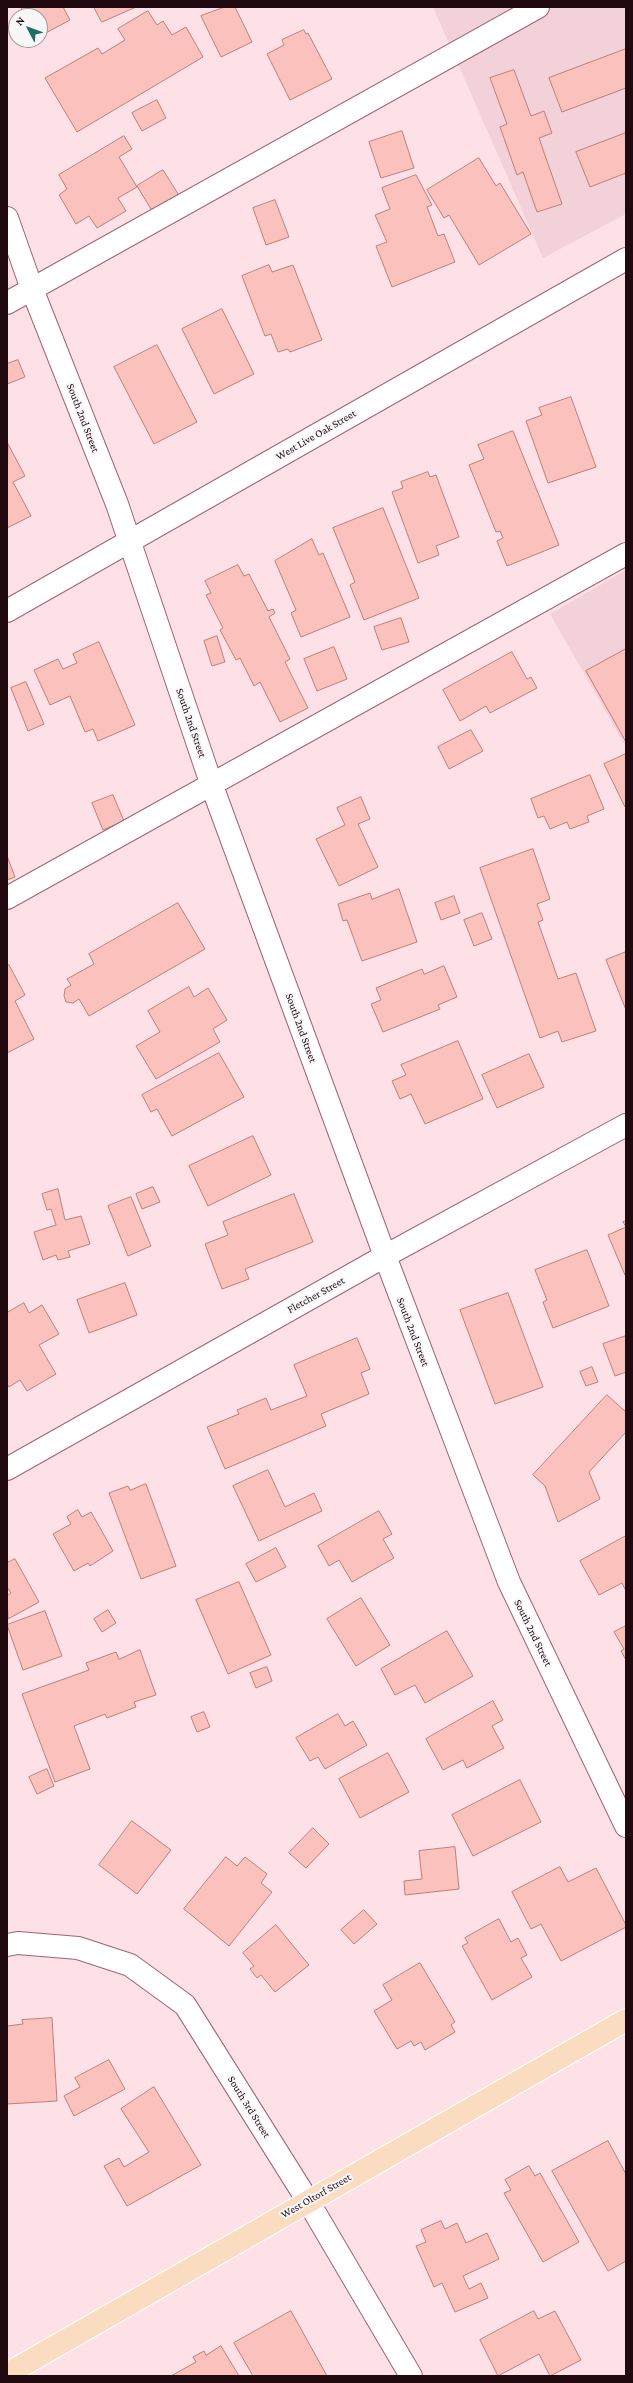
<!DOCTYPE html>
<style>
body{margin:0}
#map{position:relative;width:633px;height:2383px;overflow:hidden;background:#fee1e7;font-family:"Crimson Pro",serif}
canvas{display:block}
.frame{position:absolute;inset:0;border:8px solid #210910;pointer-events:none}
.north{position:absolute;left:8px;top:8px;width:40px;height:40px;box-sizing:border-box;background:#f7f7f7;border:1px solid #a1989b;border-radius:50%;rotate:311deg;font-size:11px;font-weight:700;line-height:16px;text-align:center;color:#210910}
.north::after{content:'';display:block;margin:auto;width:14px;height:18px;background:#246c63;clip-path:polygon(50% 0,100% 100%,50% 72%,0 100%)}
</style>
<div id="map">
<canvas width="633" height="2383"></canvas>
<div class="frame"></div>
<div class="north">N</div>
</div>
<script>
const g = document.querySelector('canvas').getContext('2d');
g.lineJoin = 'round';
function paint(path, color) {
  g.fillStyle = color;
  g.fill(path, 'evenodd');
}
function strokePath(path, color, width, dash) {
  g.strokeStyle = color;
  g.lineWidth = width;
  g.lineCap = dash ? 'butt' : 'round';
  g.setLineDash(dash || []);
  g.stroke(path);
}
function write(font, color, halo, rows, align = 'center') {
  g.font = font + ' "Crimson Pro",serif';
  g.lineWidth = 4;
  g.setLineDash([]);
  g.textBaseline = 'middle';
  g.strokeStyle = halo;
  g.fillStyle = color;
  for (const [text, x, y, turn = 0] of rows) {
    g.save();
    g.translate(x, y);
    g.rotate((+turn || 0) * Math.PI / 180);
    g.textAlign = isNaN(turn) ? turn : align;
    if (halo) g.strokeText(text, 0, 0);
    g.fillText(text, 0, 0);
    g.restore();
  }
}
const built = new Path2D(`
 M 433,7 L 626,7 L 626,214 L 543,258 Z
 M 626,570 L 626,747 L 550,614 Z`);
const building = new Path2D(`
 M 21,7 L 63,7 L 70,20 L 40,36 L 40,16 L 26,16 Z
 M 94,7 L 136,7 L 102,22 Z
 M 225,7 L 235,7 L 252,42 L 221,57 L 201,16 Z
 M 148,11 L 157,25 L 163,21 L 172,35 L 186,27 L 203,57 L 77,132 L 45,78 L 98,48 L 102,54 L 125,40 L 118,29 Z
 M 304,30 L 306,34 L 308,33 L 332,79 L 290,100 L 267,54 L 284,45 L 282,40 Z
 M 626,49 L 626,88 L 562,112 L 549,78 Z
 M 514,70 L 531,116 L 544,111 L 552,133 L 539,138 L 562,204 L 537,212 L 523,172 L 517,175 L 500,127 L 507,124 L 490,78 Z
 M 157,100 L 166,118 L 142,131 L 132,113 Z
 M 402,131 L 414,168 L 381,178 L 369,142 Z
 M 626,133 L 626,173 L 590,187 L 576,152 Z
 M 124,136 L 132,149 L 119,157 L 137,187 L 118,198 L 126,211 L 97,228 L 89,216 L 76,224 L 59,195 L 67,189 L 59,175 Z
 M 479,158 L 496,186 L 500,183 L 531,234 L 479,265 L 449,215 L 444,218 L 427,190 Z
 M 163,170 L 180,197 L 154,214 L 137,186 Z
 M 416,175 L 432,205 L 427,207 L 438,236 L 444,234 L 455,262 L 392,287 L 376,246 L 387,242 L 375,215 L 390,209 L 382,188 Z
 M 275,200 L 289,237 L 266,245 L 253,208 Z
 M 269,265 L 272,272 L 293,265 L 322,340 L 290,352 L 288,349 L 278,352 L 271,334 L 265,336 L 242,276 Z
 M 222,309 L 254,374 L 214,394 L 182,329 Z
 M 157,345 L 197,422 L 154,444 L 114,367 Z
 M 18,360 L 25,377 L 7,384 L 7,364 Z
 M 571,397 L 596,467 L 548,483 L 526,421 L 542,415 L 539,408 Z
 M 513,431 L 559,545 L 507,566 L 497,541 L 503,538 L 500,531 L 496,532 L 469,465 L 484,459 L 478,445 Z
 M 8,444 L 25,476 L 13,482 L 31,516 L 7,528 Z
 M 428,472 L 430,477 L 436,475 L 459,537 L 436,546 L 439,555 L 418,563 L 392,492 L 403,488 L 401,482 Z
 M 383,508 L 419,598 L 364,620 L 350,585 L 355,582 L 333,528 Z
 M 312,539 L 319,555 L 323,553 L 350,617 L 301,637 L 291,613 L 296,610 L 275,561 Z
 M 238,565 L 244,576 L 249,574 L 268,611 L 273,609 L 275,613 L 269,617 L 290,659 L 285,662 L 308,708 L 280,722 L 260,682 L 254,686 L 240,658 L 236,660 L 220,630 L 223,628 L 206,595 L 211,593 L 205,581 Z
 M 401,618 L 409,642 L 382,650 L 374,627 Z
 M 217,636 L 225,662 L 212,666 L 204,641 Z
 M 99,642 L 135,725 L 98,741 L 93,729 L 85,732 L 70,696 L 50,705 L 34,670 L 58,659 L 63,669 L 77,663 L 73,654 Z
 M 334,647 L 347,679 L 317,691 L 304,659 Z
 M 626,649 L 626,742 L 586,671 Z
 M 512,652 L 527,679 L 531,677 L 537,688 L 490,713 L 486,706 L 460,721 L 443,690 Z
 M 26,682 L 44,724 L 28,731 L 11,688 Z
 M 471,730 L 483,751 L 449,769 L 438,747 Z
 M 626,754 L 626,807 L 625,807 L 604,764 Z
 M 590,775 L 604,809 L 587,816 L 589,822 L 570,829 L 567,822 L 550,829 L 544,816 L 538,818 L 531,799 Z
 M 113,795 L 124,821 L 103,830 L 92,803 Z
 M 361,797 L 370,819 L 358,824 L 378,867 L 339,886 L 316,839 L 345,825 L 337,808 Z
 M 533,849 L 550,899 L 537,904 L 543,920 L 538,922 L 558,979 L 576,973 L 596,1031 L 562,1042 L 558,1031 L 540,1038 L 480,868 Z
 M 7,856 L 15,877 L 7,880 Z
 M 399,889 L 417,942 L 362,961 L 347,920 L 343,921 L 338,904 L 370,893 L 372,899 Z
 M 454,896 L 460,913 L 441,920 L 435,903 Z
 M 178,903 L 205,949 L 89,1016 L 79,999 L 73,1003 L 66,1002 L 64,996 L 65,989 L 71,985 L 67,979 L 94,964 L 89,954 Z
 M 482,913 L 492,939 L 474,946 L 464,920 Z
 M 626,952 L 626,1010 L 606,960 Z
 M 9,965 L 25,995 L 15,1001 L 34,1039 L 7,1053 L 7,966 Z
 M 444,966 L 457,997 L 438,1005 L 440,1009 L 383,1032 L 371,1004 L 381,1000 L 376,988 L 422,969 L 424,974 Z
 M 189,987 L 194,997 L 208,988 L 227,1020 L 213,1029 L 220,1042 L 156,1079 L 136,1046 L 160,1032 L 148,1011 Z
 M 458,1041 L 483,1099 L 425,1124 L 411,1094 L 400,1099 L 392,1081 L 406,1075 L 401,1065 Z
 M 219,1053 L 244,1097 L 172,1136 L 157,1109 L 151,1112 L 142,1095 Z
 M 529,1054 L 544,1087 L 497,1108 L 482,1075 Z
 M 253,1136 L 271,1175 L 208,1206 L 189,1166 Z
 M 153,1187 L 160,1202 L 142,1209 L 136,1194 Z
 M 58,1189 L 65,1220 L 81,1216 L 90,1244 L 68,1251 L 70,1257 L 58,1260 L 56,1255 L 43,1260 L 34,1232 L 56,1225 L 51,1209 L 47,1210 L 42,1194 Z
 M 294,1194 L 313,1242 L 245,1269 L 249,1279 L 222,1289 L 205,1244 L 228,1235 L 223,1222 Z
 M 131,1197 L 151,1246 L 128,1256 L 108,1206 Z
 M 626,1221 L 626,1275 L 625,1275 L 608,1235 L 626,1227 L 623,1222 Z
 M 587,1250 L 609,1306 L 553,1328 L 543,1302 L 547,1300 L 535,1270 Z
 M 125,1283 L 137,1315 L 89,1333 L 77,1300 Z
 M 508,1293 L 543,1387 L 495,1404 L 460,1310 Z
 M 24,1303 L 29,1313 L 42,1305 L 59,1334 L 39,1345 L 56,1374 L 27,1391 L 20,1380 L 9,1387 L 7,1384 L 7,1313 Z
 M 626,1336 L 626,1372 L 615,1376 L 603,1344 Z
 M 357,1338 L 370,1369 L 361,1373 L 369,1394 L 321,1414 L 326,1426 L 225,1469 L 207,1427 L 239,1414 L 237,1410 L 266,1398 L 271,1410 L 307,1396 L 294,1365 Z
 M 592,1367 L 598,1382 L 586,1386 L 580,1372 Z
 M 607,1395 L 626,1412 L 626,1432 L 589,1472 L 600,1499 L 558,1522 L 545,1486 L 533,1475 Z
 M 268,1470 L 285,1507 L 314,1493 L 322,1511 L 259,1541 L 233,1486 Z
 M 146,1484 L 176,1566 L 141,1579 L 109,1493 L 128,1486 L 130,1490 Z
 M 78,1510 L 82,1517 L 91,1512 L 113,1551 L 90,1566 L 88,1563 L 74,1571 L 53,1534 L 71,1524 L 67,1517 Z
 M 379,1511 L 392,1534 L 383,1539 L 394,1558 L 352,1582 L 339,1560 L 329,1566 L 318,1546 Z
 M 626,1536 L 626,1591 L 622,1583 L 599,1595 L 580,1561 Z
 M 276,1548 L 286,1567 L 256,1582 L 246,1564 Z
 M 15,1559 L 39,1602 L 8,1619 L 7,1596 L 11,1593 L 7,1587 L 7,1563 Z
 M 239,1582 L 271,1655 L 228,1674 L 196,1600 Z
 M 361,1598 L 390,1645 L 356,1666 L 327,1619 Z
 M 108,1610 L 116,1623 L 102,1632 L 94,1619 Z
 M 45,1611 L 62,1656 L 23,1670 L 7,1625 Z
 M 626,1626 L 626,1660 L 621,1651 L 624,1649 L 614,1632 Z
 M 447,1631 L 473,1676 L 425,1703 L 415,1685 L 395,1695 L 381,1669 Z
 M 140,1650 L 156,1695 L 134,1702 L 136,1707 L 107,1718 L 105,1714 L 74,1726 L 90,1769 L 55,1782 L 22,1694 L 89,1670 L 86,1663 L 116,1652 L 119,1659 Z
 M 267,1667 L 272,1681 L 256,1688 L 250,1673 Z
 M 493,1701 L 503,1720 L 492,1726 L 504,1748 L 467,1768 L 463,1760 L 443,1770 L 426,1739 Z
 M 204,1712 L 210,1727 L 197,1732 L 191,1717 Z
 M 338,1714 L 345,1726 L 353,1721 L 367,1745 L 325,1769 L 318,1757 L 310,1761 L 296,1738 Z
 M 388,1753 L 409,1792 L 360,1818 L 339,1779 Z
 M 47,1769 L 54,1786 L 37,1794 L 29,1777 Z
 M 520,1780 L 541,1822 L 473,1856 L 452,1815 Z
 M 132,1821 L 171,1850 L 137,1894 L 99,1865 Z
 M 313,1828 L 329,1844 L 306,1868 L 289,1853 Z
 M 455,1847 L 459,1889 L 405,1895 L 404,1881 L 422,1879 L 419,1851 Z
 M 226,1857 L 237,1866 L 245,1857 L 267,1874 L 261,1883 L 272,1892 L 229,1946 L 184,1909 Z
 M 560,1867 L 568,1882 L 596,1868 L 626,1925 L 626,1927 L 561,1961 L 541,1924 L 531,1929 L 512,1892 Z
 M 364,1910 L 377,1924 L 354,1944 L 341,1930 Z
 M 499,1919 L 511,1942 L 518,1938 L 527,1955 L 521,1958 L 532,1977 L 492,2000 L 462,1946 L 468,1943 L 465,1938 Z
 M 276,1925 L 309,1965 L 275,1992 L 261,1975 L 257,1978 L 250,1969 L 254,1966 L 243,1953 Z
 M 420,1963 L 455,2022 L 451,2025 L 455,2032 L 425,2050 L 421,2042 L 414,2046 L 411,2041 L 397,2049 L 374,2011 L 392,2000 L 383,1985 Z
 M 52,2018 L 57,2101 L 7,2104 L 7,2026 L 23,2024 L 22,2020 Z
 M 109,2060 L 125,2089 L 74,2116 L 64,2096 L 80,2087 L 75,2078 Z
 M 154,2087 L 201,2165 L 127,2206 L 104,2166 L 119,2158 L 124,2167 L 149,2152 L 121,2109 Z
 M 608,2141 L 626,2174 L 626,2261 L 608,2271 L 552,2171 Z
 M 529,2166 L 535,2176 L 540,2173 L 579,2242 L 543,2262 L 504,2193 L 511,2190 L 505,2180 Z
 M 441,2221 L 445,2229 L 457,2223 L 466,2243 L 487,2233 L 499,2259 L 463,2276 L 469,2289 L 481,2283 L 488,2298 L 455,2312 L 442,2283 L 434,2287 L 416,2246 L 426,2242 L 421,2230 Z
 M 291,2311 L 327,2376 L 253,2376 L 234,2343 Z
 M 534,2311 L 538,2319 L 555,2311 L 581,2360 L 550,2376 L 539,2354 L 498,2376 L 480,2340 Z
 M 221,2346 L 239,2376 L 171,2376 L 196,2362 L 193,2357 L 204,2351 L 206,2355 Z`);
const minor = new Path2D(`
 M 7,218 L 32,289 L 117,504 L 212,786 L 385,1256 L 509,1582 L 626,1826
 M 7,303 L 538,7
 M 7,611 L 626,259
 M 7,898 L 626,554
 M 7,1469 L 385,1256 L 626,1125
 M 7,1945 L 18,1943 L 78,1948 L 130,1965 L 185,2005 L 308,2201 L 411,2376`);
const major = new Path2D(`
 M 7,2374 L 626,2020`);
const streetNames = [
 ["South 2nd Street",83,418,69],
 ["West Live Oak Street",316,435,-30],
 ["South 2nd Street",191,723,71],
 ["South 2nd Street",301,1028,70],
 ["Fletcher Street",316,1295,-29],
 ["South 2nd Street",413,1332,69],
 ["South 2nd Street",533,1633,64],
 ["South 3rd Street",249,2107,58],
 ["West Oltorf Street",316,2196,-30]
];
paint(built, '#f2d1d8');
paint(building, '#fbc1bd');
strokePath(building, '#c07e79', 1);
strokePath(minor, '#a16272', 24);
strokePath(major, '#fff', 24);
strokePath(minor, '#fff', 22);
strokePath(major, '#fadcc0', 22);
write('11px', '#210910', '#f7f7f7', streetNames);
</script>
